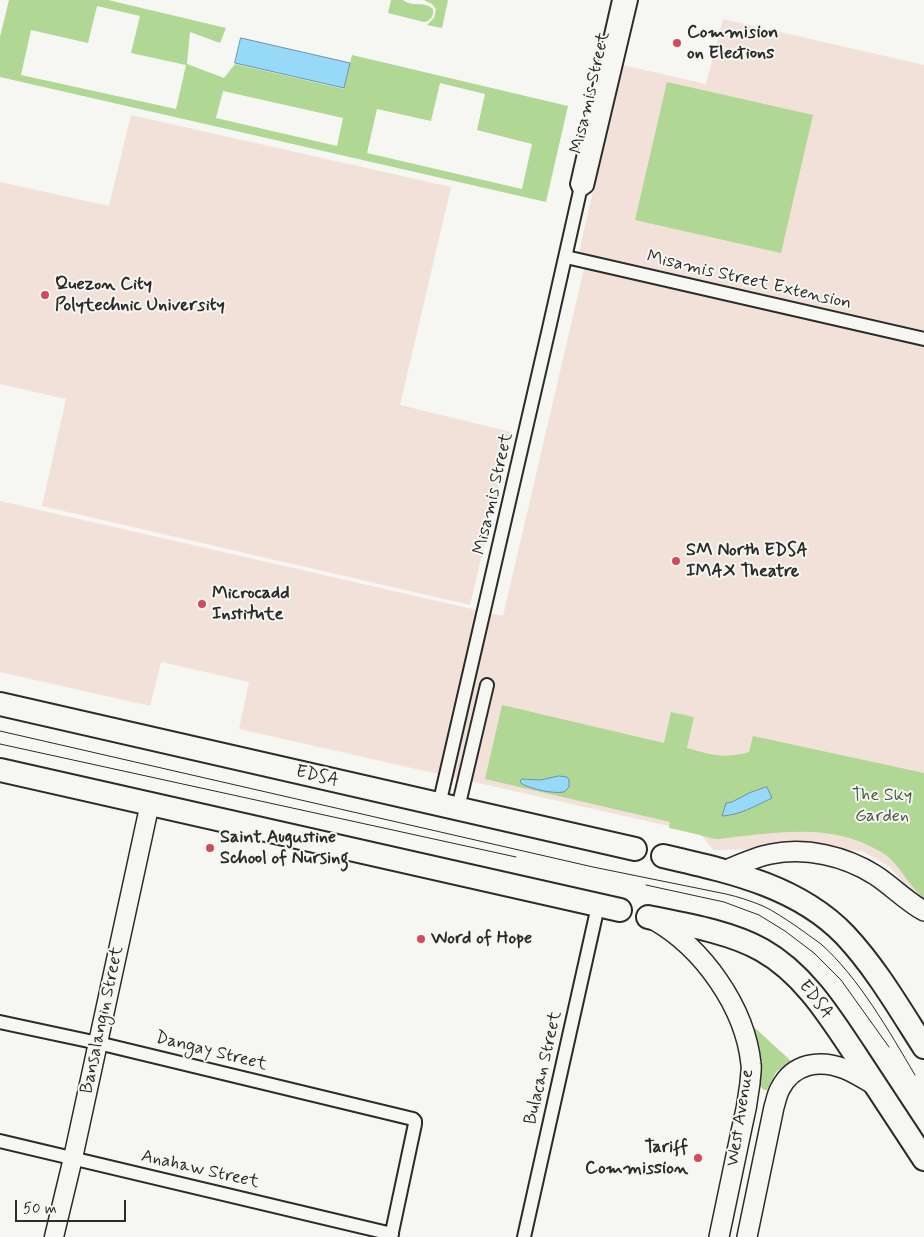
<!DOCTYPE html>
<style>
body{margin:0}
#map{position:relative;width:924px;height:1237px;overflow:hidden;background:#f6f6f2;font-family:Mynerve,sans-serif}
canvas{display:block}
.scale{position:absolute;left:15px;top:1200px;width:111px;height:22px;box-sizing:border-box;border:2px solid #2b2b2b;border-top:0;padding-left:6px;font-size:15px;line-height:18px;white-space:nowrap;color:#2b2b2b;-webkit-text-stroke:4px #f6f6f2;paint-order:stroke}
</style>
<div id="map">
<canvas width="924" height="1237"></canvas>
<div class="scale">50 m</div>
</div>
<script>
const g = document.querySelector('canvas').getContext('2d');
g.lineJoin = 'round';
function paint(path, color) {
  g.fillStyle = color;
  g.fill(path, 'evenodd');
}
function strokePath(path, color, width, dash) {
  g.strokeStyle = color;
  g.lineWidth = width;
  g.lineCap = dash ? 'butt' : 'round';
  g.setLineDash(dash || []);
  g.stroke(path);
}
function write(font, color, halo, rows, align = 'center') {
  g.font = font + ' Mynerve,sans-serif';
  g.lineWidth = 4;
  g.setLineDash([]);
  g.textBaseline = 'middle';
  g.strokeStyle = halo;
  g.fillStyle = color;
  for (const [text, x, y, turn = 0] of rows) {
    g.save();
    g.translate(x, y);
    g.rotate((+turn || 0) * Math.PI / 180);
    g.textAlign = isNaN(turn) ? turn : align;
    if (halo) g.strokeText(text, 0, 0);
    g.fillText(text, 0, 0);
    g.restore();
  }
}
const built = new Path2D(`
 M 723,19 L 924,65 L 924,908 L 918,903 L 903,883 L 889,866 L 862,851 L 809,848 L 713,850 L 700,833 L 239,729 L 249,682 L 161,662 L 150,706 L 0,672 L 0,501 L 503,616 L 587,256 L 707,281 L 579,252 L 622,65 L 706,84 Z
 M 131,115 L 451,187 L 400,405 L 511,432 L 470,605 L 42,506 L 66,399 L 0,384 L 0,182 L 109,206 Z`);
const green = new Path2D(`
 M 9,0 L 108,0 L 226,28 L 220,43 L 190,32 L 187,64 L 224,78 L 235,64 L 344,89 L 352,55 L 568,106 L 546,202 L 0,77 L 0,37 ZM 97,6 L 140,16 L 131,53 L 186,65 L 176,109 L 21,75 L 31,30 L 88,43 ZM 440,83 L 485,94 L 477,130 L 532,144 L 522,189 L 367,153 L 377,109 L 431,121 ZM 223,91 L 343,118 L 337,146 L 216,118 Z
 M 391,0 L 403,0 C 413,8 422,0 433,9 C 434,15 431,21 424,22 L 388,13 Z
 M 424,0 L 448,0 L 442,28 L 427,25 L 434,18 L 436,9 L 432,4 Z
 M 667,82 L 813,115 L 781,253 L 635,220 Z
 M 502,705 L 664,743 L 671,712 L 694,717 L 687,748 C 711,755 725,759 749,752 L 753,736 L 924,773 L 924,898 C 908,886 900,864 883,853 C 840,827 800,830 752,835 C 741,836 729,838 718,839 C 713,839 708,837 703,836 C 692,833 680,830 669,828 L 670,822 L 485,779 ZM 559,776 L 567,777 L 569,780 L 569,787 L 564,792 L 549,792 L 522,784 L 522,779 L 540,780 ZM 766,787 L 772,798 L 757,805 L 732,802 L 755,791 Z
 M 755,1028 L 791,1061 L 776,1072 L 767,1090 L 764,1090 L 760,1086 L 760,1066 L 752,1034 Z`);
const water = new Path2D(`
 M 241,38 L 350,63 L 344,88 L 235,63 Z
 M 559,776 L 567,777 L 569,780 L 569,787 L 564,792 C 552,794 532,789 522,784 L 520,781 L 522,779 L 540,780 Z
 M 767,787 L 772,798 C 755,806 740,815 722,816 L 726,803 L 732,802 L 749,793 Z`);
const street = new Path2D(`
 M 580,191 L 587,186 L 631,0
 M 566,257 L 924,339
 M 439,805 C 487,601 534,396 580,191 L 577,184 L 619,0
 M 458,808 L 487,685
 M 0,1022 L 98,1043 L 413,1119 L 415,1121 L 415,1124 L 391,1237
 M 0,1141 L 392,1234
 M 524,1237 L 598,906`);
const secondary = new Path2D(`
 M 54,1237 L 73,1158 L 150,803`);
const primary = new Path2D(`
 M 724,871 C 740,864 755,857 771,854 C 806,847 845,856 875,875 C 892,886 906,901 924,911
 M 654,920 C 703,948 745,1007 751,1064 C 752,1070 750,1077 750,1083 C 748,1100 745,1116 741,1132 C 734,1167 726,1202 719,1237
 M 747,1237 L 774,1107 C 776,1101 777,1094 780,1089 C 793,1063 820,1059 845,1069 C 855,1073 866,1080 876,1086`);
const highway = new Path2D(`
 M 0,704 L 635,849
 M 0,770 L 620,910
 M 663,856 C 727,871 797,885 845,935 C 876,968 899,1008 924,1047
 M 648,917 C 683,924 731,932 762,950 C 803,973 829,1015 855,1054 C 878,1089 901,1124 924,1159`);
const tram = new Path2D(`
 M 0,731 L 593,867 L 726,894 C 739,897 751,901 763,906 C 774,911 785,919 796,926 C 804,932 813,938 821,944 C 859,978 889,1031 915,1075
 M 0,744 L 516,857
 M 646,885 L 724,902 L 759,915 L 785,931 L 814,953 L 841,980 L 889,1047`);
const markers = [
 [677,43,5,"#d1495b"],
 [45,295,5,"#d1495b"],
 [676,561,5,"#d1495b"],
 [202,604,5,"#d1495b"],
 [210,848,5,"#d1495b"],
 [421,939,5,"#d1495b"],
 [698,1158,5,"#d1495b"]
];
const poiNames = [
 ["Commision",687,33],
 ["on Elections",687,54],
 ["Quezon City",55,285],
 ["Polytechnic University",55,306],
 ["SM North EDSA",686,551],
 ["IMAX Theatre",686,572],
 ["Microcadd",212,594],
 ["Institute",212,615],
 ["Saint Augustine",220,838],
 ["School of Nursing",220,859],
 ["Word of Hope",431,939],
 ["Tariff",688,1148,"right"],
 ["Commission",688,1169,"right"]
];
const streetNames = [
 ["Misamis Street",591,93,-77],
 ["Misamis Street Extension",749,281,13],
 ["Misamis Street",494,494,-77],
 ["EDSA",317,777,13],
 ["EDSA",815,1000,52],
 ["Bansalangin Street",103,1020,-78],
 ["Dangay Street",211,1052,14],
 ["Bulacan Street",544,1068,-77],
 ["West Avenue",741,1118,-81],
 ["Anahaw Street",200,1170,13]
];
const parkNames = [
 ["The Sky",882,796],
 ["Garden",882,817]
];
paint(built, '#f2e1d9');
paint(green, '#b0d894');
paint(water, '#97d9f9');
strokePath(water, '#6c93a7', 1);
strokePath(street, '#2b2b2b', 16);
strokePath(secondary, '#2b2b2b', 21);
strokePath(primary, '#2b2b2b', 22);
strokePath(highway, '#2b2b2b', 26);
strokePath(street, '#f6f6f2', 12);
strokePath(secondary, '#f6f6f2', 18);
strokePath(primary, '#f6f6f2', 19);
strokePath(highway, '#f6f6f2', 22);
strokePath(tram, '#2b2b2b', 1);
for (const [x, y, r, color] of markers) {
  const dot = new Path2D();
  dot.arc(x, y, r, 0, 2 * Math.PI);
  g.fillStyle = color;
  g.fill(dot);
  strokePath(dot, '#f6f6f2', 2);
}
write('bold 18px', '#2b2b2b', '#f6f6f2', poiNames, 'left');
write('18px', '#2b2b2b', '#f6f6f2', streetNames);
write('18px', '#4c5645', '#f6f6f2', parkNames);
</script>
